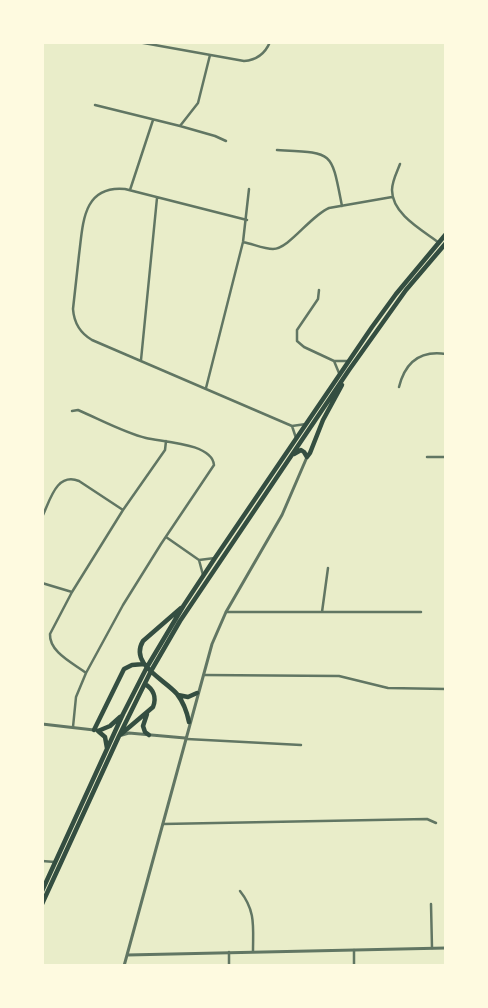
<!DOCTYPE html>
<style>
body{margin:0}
#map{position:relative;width:488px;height:1008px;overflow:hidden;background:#e9edc9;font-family:Manrope,sans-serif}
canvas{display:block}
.frame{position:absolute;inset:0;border:44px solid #fefae0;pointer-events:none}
</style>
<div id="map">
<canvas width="488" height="1008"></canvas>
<div class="frame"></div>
</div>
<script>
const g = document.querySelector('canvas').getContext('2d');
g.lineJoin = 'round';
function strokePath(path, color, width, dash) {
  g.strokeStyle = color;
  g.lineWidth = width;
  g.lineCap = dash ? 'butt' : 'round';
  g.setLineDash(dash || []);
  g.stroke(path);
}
const minor = new Path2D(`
 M 138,42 L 244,61 C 257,60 265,54 270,42
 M 95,105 L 180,126 L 215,136 L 226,141
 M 180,126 L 198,103 L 210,55
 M 277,150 C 334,153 331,150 342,206
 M 400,164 C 397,172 392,181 392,190 C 392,214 422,230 438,242
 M 130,190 L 153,120
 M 247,220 L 125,189 C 82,185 83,225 79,255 C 77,273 75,291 73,309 C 74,323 80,333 92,340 L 292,426 L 306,424
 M 243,242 C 253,244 264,249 273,249 C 289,249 310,216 329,208 L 392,197
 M 319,290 L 318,299 L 297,330 L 297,341 L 304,347 L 334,361 L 348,361
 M 141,360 L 157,198
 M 334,361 L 339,373
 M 399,387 C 405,363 420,350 446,354
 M 206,388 L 243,242 L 249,189
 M 72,411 L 78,410 C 99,419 125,433 146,438 C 162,442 212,443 214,465 L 161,544 L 123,605 L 86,673 L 76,697 L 73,727
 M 292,426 L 296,438
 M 427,457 L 446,457
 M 42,517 C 50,501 56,472 79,481 L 123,510
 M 166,537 L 199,560 L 203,575
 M 199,560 L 215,558
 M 42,583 L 72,592
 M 226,612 L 421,612
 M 322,612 L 328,568
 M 86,673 C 73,663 49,652 50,634 L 72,592 L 123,510 L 165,450 L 166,441
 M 204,675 L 339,676 L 388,688 L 446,689
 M 187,739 L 301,745
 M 163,824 L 427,819 L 436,823
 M 42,861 L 55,862
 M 240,891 C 256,911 253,927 253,951
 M 431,904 L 432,948
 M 354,950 L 354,966
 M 229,952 L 229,966`);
const tertiary = new Path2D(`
 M 42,724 L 94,730
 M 122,735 L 129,733 L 185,738
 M 127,955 L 446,948
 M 124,966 L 212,644 L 226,612 L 282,515 L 307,457`);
const trunk = new Path2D(`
 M 294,454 L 301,450 L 304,452 L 307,457 L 310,453 L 323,420 L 342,385
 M 181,608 L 143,641 C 129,664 164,679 177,694 C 184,703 187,712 189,722
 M 178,695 L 188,697 L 197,693
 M 147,714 L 143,726 L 145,732 L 149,735
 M 94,730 L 124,669 L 132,665 L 144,664
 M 98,731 L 110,726 L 120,717
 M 98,731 L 105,737 L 107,748
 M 120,735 L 153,707 C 157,697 153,689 145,684
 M 42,891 L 123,714 L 147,667 L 184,605 L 215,558 L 372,327 L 396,294 L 446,234
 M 42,904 L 119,736 L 151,671 L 180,621 L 349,370 L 406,290 L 446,243`);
strokePath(minor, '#617663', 2.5);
strokePath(tertiary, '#617663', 3);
strokePath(trunk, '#344e41', 4.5);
</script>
